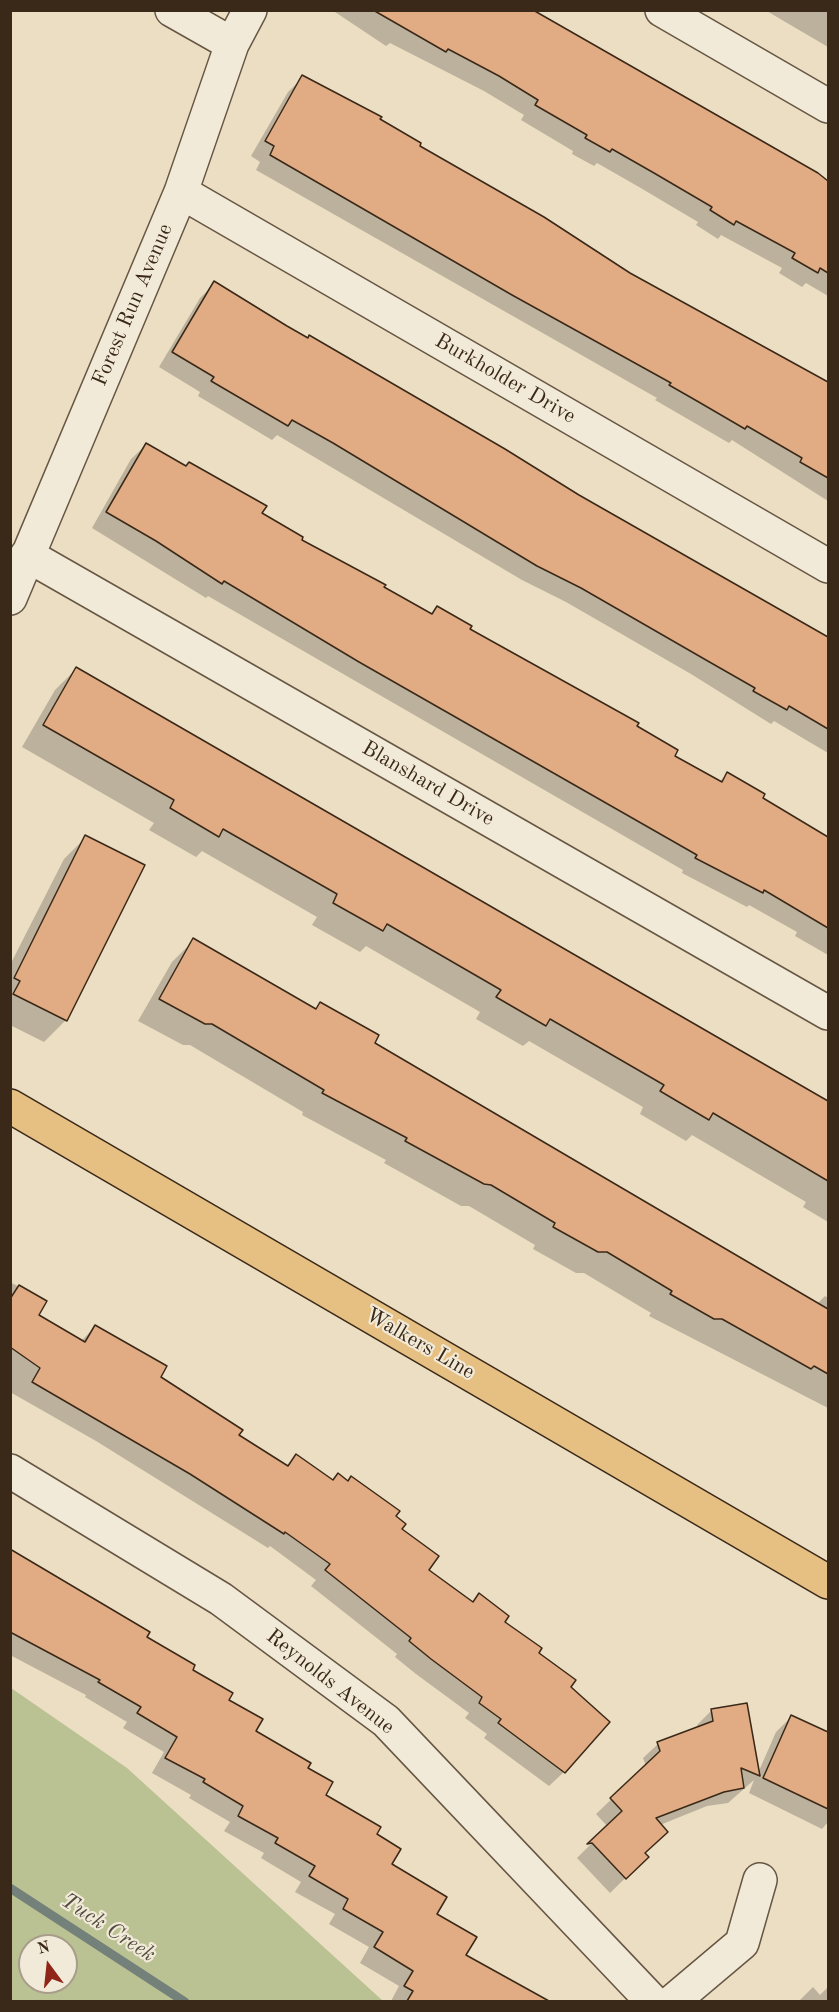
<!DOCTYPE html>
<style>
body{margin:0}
#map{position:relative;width:839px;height:2012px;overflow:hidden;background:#ebdec3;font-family:"Old Standard TT",serif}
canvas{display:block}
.frame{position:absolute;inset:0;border:12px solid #3a2818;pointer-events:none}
.north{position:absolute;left:18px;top:1934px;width:60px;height:60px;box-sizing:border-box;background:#f2ead8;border:2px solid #a89c8b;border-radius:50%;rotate:345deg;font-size:16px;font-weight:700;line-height:24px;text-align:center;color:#3a2818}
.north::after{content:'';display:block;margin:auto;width:21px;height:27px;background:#8f2418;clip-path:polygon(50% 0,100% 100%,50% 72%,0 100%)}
</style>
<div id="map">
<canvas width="839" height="2012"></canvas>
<div class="frame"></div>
<div class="north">N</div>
</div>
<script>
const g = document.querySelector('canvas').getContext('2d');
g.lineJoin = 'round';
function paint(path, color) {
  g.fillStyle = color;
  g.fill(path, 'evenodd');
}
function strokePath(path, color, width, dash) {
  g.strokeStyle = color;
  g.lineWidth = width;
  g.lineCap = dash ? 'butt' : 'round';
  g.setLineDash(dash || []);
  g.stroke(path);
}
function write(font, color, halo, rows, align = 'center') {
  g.font = font + ' "Old Standard TT",serif';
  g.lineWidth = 4.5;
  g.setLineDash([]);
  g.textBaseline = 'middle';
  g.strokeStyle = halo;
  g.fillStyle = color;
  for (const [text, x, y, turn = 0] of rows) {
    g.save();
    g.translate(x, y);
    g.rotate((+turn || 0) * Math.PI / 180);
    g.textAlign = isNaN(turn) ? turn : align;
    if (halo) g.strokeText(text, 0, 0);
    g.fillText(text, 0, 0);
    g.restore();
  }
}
const green = new Path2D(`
 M 11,1688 L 127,1768 L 383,2001 L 11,2001 ZM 30,1946 L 66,1946 L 66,1982 L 30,1982 Z`);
const shadow = new Path2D(`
 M 332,10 L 530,10 L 817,174 L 828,181 L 828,296 L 806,283 L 802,287 L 779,273 L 782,268 L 721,235 L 718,239 L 696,225 L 698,222 L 639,187 L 597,163 L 594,166 L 572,154 L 573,151 L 521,120 L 524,115 L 484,91 L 390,43 L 386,46 Z
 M 765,10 L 828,10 L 828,47 Z
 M 303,77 L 629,274 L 828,383 L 828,501 L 732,440 L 729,443 L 655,400 L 657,398 L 256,170 L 260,162 L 251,156 L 288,92 Z
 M 215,283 L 286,328 L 828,638 L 828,753 L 774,721 L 771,724 L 691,674 L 566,602 L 522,580 L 277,435 L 272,440 L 198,396 L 200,392 L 159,367 L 200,298 Z
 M 146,445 L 299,541 L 430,615 L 437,608 L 468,630 L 635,727 L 673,756 L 719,782 L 727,774 L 761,799 L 828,839 L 828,955 L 795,936 L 797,932 L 749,905 L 747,907 L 682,873 L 683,870 L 208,596 L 206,598 L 92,528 L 131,459 Z
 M 76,669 L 828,1103 L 828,1222 L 803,1207 L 806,1202 L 692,1135 L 686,1141 L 640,1114 L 643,1107 L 529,1041 L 523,1046 L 476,1019 L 480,1012 L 366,946 L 360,952 L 312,925 L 317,917 L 202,851 L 196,857 L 149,830 L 154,823 L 22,747 L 55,690 Z
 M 86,837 L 66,1020 L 44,1042 L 10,1025 L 10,965 L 64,859 Z
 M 194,940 L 315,1010 L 320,1004 L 373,1043 L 817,1304 L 825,1296 L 828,1298 L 828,1408 L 649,1316 L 651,1313 L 584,1273 L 576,1273 L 533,1249 L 535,1245 L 469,1206 L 461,1206 L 384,1163 L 386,1160 L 302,1115 L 303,1112 L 190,1045 L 183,1045 L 138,1021 L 172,962 Z
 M 10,1282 L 45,1301 L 36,1316 L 81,1341 L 96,1326 L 159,1378 L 237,1435 L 286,1466 L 296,1456 L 332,1481 L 394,1517 L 427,1570 L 472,1603 L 479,1595 L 569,1687 L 564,1772 L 549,1786 L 484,1738 L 487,1734 L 465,1718 L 469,1713 L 416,1674 L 395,1657 L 397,1654 L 311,1586 L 316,1580 L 270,1546 L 268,1548 L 96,1441 L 10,1392 Z
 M 10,1552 L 145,1638 L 191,1671 L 227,1700 L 254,1732 L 306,1769 L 323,1796 L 375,1835 L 390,1865 L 434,1915 L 464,1956 L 529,1992 L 524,2002 L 391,2001 L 399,1986 L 360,1963 L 369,1947 L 329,1924 L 335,1914 L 295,1892 L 301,1882 L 261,1858 L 264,1853 L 224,1831 L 230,1822 L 189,1798 L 191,1795 L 152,1773 L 164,1752 L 123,1728 L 127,1722 L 85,1697 L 86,1695 L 10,1655 Z
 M 712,1710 L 758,1773 L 776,1732 L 791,1717 L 828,1741 L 828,1822 L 822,1829 L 749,1793 L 754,1780 L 728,1803 L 707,1806 L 660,1825 L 644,1854 L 647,1857 L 610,1893 L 577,1858 L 608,1827 L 596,1814 L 646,1766 L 643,1758 L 658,1744 L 698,1728 L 697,1725 Z
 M 813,1987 L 820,1995 L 828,1987 L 828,2002 L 798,2002 Z`);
const stream = new Path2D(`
 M 10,1888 L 185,2002`);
const building = new Path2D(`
 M 373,10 L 533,10 L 818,173 L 828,181 L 828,273 L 820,268 L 818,273 L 792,258 L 795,253 L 736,221 L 734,225 L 710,210 L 712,207 L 654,173 L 612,149 L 610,152 L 585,138 L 587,135 L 535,105 L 538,100 L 499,76 L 448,49 L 446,52 Z
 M 302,75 L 382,117 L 380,119 L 421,143 L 420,146 L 544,217 L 630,273 L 828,382 L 828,478 L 800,462 L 802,458 L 747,426 L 745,429 L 697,401 L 669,385 L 671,383 L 512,295 L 270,155 L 274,146 L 265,141 Z
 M 214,281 L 287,326 L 308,338 L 309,335 L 505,449 L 579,495 L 828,637 L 828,729 L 789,706 L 787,710 L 753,691 L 755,688 L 706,660 L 581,588 L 537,566 L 333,443 L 292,420 L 288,426 L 211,381 L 214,377 L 172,352 Z
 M 146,443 L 186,466 L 189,462 L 267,506 L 262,513 L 303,537 L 302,540 L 386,585 L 384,587 L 432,614 L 437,606 L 472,626 L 470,629 L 639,723 L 637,726 L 678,750 L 675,756 L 722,782 L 727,772 L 765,794 L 763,798 L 828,837 L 828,928 L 764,890 L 763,893 L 695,858 L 697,855 L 359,662 L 224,581 L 222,584 L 156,541 L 106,512 Z
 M 76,667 L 828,1101 L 828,1181 L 713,1113 L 709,1120 L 660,1091 L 664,1085 L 550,1019 L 546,1026 L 496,997 L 501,990 L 387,924 L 383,931 L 333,903 L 337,894 L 223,829 L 219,837 L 170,808 L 174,800 L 43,725 Z
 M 85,835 L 145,865 L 67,1021 L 13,994 L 20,981 L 14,978 Z
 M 193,938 L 316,1009 L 320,1002 L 379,1035 L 375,1043 L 828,1309 L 828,1374 L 814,1366 L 811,1369 L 722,1319 L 714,1319 L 670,1294 L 672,1291 L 607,1252 L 598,1252 L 553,1227 L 555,1223 L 491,1185 L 484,1184 L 405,1141 L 407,1138 L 322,1093 L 324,1090 L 212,1024 L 205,1024 L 159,999 Z
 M 19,1285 L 47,1301 L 39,1315 L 85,1342 L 95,1325 L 167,1366 L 161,1377 L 243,1430 L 239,1435 L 288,1466 L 296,1454 L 333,1480 L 338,1473 L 348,1481 L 351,1476 L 400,1511 L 396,1516 L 406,1524 L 402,1529 L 439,1556 L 429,1570 L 473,1602 L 479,1593 L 509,1616 L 505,1622 L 542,1648 L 539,1653 L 576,1680 L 571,1687 L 610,1722 L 565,1773 L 498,1723 L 501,1719 L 479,1703 L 482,1697 L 431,1659 L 409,1641 L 411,1638 L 325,1570 L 330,1564 L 285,1532 L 284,1534 L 190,1474 L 32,1382 L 40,1368 L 10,1347 L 10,1299 Z
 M 10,1549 L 150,1632 L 147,1637 L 195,1665 L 193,1670 L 233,1693 L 229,1700 L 263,1719 L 256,1731 L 311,1763 L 308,1768 L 333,1782 L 326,1795 L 381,1827 L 377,1834 L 401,1849 L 392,1864 L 447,1897 L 437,1914 L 477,1937 L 466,1955 L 549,2001 L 407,2001 L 413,1991 L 404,1986 L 413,1971 L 374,1947 L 383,1932 L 343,1909 L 348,1899 L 309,1876 L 315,1866 L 275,1843 L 278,1838 L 238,1816 L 243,1806 L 203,1782 L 205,1779 L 165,1758 L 177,1737 L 137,1713 L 141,1707 L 98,1682 L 100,1680 L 10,1632 Z
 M 747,1703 L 760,1776 L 741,1768 L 744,1788 L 724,1792 L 656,1818 L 668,1832 L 645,1853 L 649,1857 L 626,1879 L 592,1843 L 587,1844 L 622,1811 L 610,1798 L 660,1751 L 657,1742 L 713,1721 L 711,1709 Z
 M 791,1715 L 828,1732 L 828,1809 L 763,1778 Z`);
const minor = new Path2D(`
 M 172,10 L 232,44
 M 662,10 L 828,106
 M 181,192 L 828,566
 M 27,555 L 828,1013
 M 10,598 L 181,192 L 232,44 L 250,10
 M 10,1471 L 221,1599 L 386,1721 L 653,2002
 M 672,2002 L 742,1943 L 760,1880`);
const major = new Path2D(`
 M 10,1106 L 828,1582`);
const streetNames = [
 ["Forest Run Avenue",133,305,-67],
 ["Burkholder Drive",505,379,30],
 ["Blanshard Drive",428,784,30],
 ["Walkers Line",420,1344,30],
 ["Reynolds Avenue",330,1682,38]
];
const waterNames = [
 ["Tuck Creek",108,1928,33]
];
paint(green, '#bac192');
paint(shadow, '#0003');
strokePath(stream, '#74807a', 9);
paint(building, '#e1ab83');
strokePath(building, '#3a2818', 1.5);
strokePath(minor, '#665643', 36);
strokePath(major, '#3a2818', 36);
strokePath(minor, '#f2ead8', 33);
strokePath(major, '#e6bf82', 33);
write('21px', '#3a2818', '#f2ead8', streetNames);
write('italic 22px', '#524c41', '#f2ead8', waterNames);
</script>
